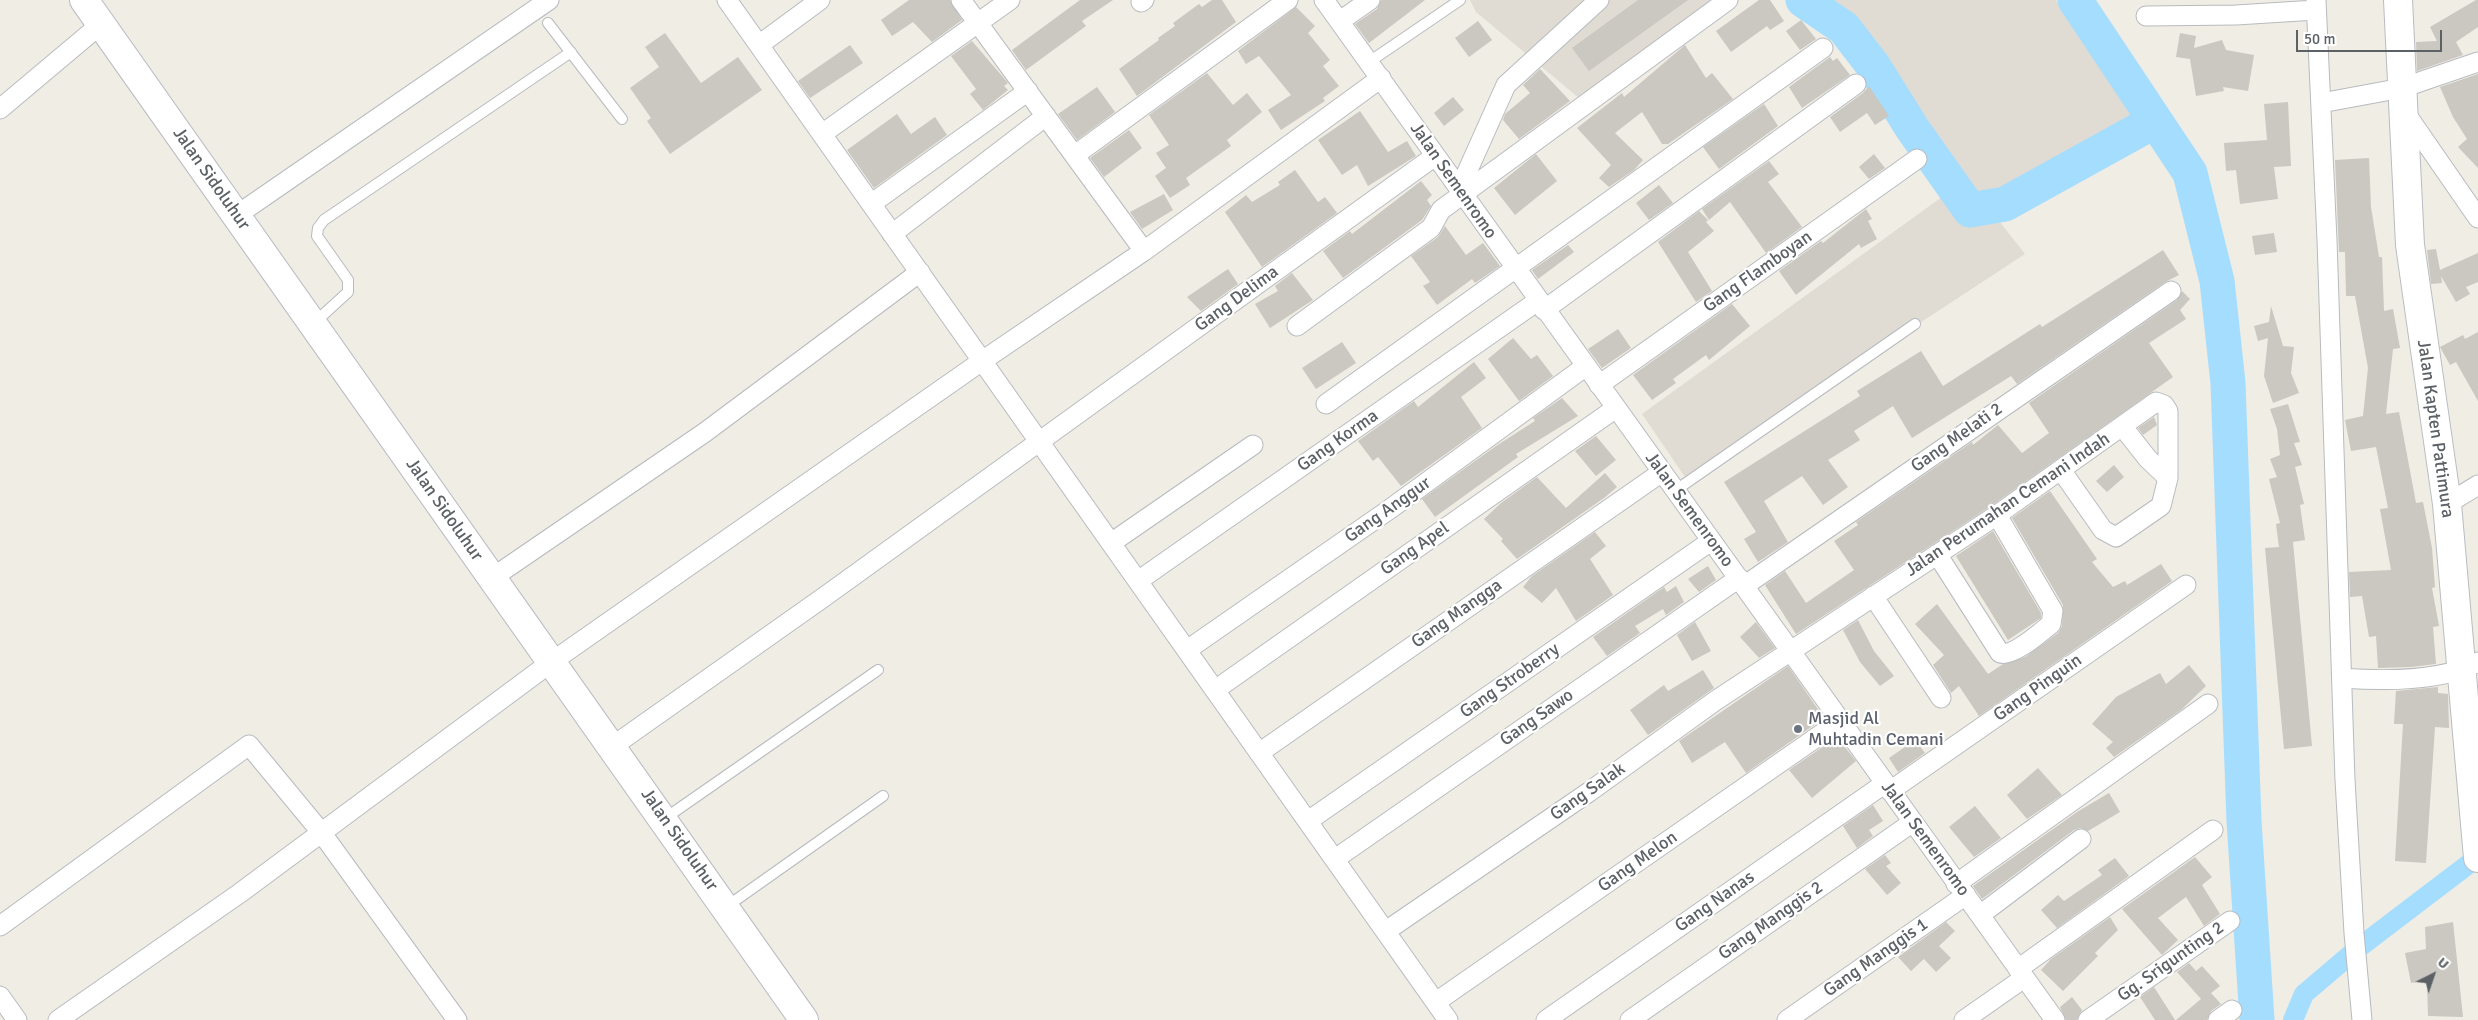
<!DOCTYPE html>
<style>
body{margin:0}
#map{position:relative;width:2478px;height:1020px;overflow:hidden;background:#f0ede4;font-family:Signika,sans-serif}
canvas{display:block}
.north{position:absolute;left:2408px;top:950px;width:50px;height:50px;-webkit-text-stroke:4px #fff;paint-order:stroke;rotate:41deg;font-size:14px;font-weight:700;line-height:20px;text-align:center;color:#5c6166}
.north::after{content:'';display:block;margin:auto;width:18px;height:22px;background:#5c6166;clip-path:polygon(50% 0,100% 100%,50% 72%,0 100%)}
.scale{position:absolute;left:2296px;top:30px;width:146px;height:22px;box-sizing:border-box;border:2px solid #5c6166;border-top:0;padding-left:6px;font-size:15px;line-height:18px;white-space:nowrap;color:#5c6166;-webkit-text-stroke:4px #fff;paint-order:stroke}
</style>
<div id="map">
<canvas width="2478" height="1020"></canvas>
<div class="north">U</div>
<div class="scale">50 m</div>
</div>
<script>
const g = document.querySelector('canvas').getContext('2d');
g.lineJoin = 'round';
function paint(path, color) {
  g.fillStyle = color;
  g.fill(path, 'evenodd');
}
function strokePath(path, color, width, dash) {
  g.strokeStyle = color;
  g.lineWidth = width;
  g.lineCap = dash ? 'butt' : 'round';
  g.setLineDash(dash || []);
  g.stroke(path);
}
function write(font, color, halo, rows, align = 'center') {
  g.font = font + ' Signika,sans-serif';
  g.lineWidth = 4.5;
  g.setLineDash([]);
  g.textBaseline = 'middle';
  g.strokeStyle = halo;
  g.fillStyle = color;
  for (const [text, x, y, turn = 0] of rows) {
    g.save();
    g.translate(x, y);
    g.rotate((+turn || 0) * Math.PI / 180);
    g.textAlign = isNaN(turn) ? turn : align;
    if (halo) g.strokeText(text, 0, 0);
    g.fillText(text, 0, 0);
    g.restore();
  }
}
const education = new Path2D(`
 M 1470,0 L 1723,0 L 1580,99 L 1476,12 Z
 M 1805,0 L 2056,0 L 2150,126 L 1985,203 L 2025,254 L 1685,477 L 1642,414 L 1964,181 L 1894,72 L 1838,8 L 1810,4 Z`);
const canal = new Path2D(`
 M 2293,1020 L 2304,994 L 2357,949 L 2478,857`);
const river = new Path2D(`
 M 1803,0 L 1844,28 L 1874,67 L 1912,128 L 1970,210 L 2005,204 L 2155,121
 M 2075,0 L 2190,173 L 2217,281 L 2228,383 L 2244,821 L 2257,1020`);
const building = new Path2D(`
 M 909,0 L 950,0 L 962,20 L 932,42 L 913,22 L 892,36 L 881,20 Z
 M 1080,0 L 1113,0 L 1082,21 L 1086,26 L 1026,70 L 1012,50 Z
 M 1212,0 L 1222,0 L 1236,22 L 1137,96 L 1119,69 L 1159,40 L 1158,38 L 1175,26 L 1173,23 L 1199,4 L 1202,7 Z
 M 1381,0 L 1425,0 L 1369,43 L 1355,24 L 1377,9 Z
 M 1638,0 L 1688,0 L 1589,71 L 1572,48 Z
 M 1759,0 L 1770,0 L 1784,21 L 1770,30 L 1767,26 L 1731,52 L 1716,31 Z
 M 2476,0 L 2478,0 L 2478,27 L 2456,42 L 2463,55 L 2417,71 L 2416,42 L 2437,41 L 2430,27 Z
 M 1296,7 L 1315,26 L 1308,33 L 1330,60 L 1323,66 L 1339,86 L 1323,98 L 1325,101 L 1281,130 L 1268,110 L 1291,95 L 1259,56 L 1246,64 L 1238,51 Z
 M 1801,20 L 1816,39 L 1800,50 L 1786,31 Z
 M 1478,21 L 1492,40 L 1469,57 L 1455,38 Z
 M 665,33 L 701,83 L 738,57 L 762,90 L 670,154 L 647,121 L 651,118 L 630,88 L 659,67 L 645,47 Z
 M 2180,33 L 2196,36 L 2194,48 L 2222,40 L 2226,50 L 2254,55 L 2248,91 L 2223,87 L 2224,91 L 2196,96 L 2190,59 L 2176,57 Z
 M 972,41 L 1008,83 L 1004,86 L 1008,90 L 983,110 L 970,94 L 976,89 L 951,56 Z
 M 850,45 L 863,63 L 810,98 L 798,81 Z
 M 1685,45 L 1706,78 L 1712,73 L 1733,99 L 1668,144 L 1662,144 L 1642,112 L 1615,133 L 1643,160 L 1634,170 L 1609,187 L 1599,178 L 1611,165 L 1577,128 L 1622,93 L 1624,97 Z
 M 1830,57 L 1833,61 L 1837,58 L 1850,75 L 1802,108 L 1789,87 Z
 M 1540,69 L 1570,101 L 1519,139 L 1503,120 L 1505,114 L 1530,93 L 1523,85 Z
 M 1207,73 L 1233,105 L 1247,93 L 1262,112 L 1227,140 L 1231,146 L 1186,178 L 1190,185 L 1170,198 L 1155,176 L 1166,168 L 1156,153 L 1169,145 L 1149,115 Z
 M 2478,74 L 2478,168 L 2458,147 L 2467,139 L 2453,117 L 2440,87 Z
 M 1869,86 L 1889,116 L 1875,125 L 1867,113 L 1840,132 L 1830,117 L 1863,93 Z
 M 1097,87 L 1115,112 L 1077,140 L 1058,114 Z
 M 1453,97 L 1464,110 L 1444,126 L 1434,113 Z
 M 2288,102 L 2291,166 L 2274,167 L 2278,199 L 2240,204 L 2236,170 L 2226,171 L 2224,143 L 2267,140 L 2264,104 Z
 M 1764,104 L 1778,126 L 1719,169 L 1703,147 Z
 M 1360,111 L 1388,152 L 1407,141 L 1416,156 L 1368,186 L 1357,165 L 1342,175 L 1318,140 Z
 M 897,114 L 911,134 L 935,117 L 947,135 L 874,188 L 847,150 Z
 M 1129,130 L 1142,148 L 1104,177 L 1090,158 Z
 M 1536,154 L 1557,181 L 1515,215 L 1494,188 Z
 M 1874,154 L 1885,168 L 1869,179 L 1859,167 Z
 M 2369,158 L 2371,207 L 2379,257 L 2382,257 L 2384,311 L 2393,309 L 2400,348 L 2393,349 L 2386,414 L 2399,412 L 2416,503 L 2423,502 L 2432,548 L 2435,587 L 2432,588 L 2439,626 L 2433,627 L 2436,664 L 2411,667 L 2378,668 L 2376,636 L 2369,637 L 2362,596 L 2350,597 L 2349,572 L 2391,570 L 2380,509 L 2388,508 L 2376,447 L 2351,451 L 2345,420 L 2363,416 L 2368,368 L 2355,296 L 2346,296 L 2345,252 L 2339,252 L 2335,160 Z
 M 1769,161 L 1779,174 L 1768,182 L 1802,227 L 1766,253 L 1730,202 L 1709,220 L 1702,209 Z
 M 1295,170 L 1318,202 L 1325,197 L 1337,213 L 1262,267 L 1225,212 L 1246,195 L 1252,202 L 1280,185 L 1278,182 Z
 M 1421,181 L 1432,195 L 1427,200 L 1431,206 L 1422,220 L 1343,278 L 1323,251 L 1350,231 L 1352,234 Z
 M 1659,185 L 1673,203 L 1649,220 L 1636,203 Z
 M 1164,194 L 1173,210 L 1142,229 L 1130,212 Z
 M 1866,209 L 1872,219 L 1868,221 L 1877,239 L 1861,248 L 1859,244 L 1796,295 L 1779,271 L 1821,241 L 1823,243 Z
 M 1699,211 L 1708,220 L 1706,222 L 1714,231 L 1688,252 L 1712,291 L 1696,302 L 1658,242 Z
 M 1445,226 L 1466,255 L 1483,243 L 1500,266 L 1475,283 L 1472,279 L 1437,305 L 1423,286 L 1430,282 L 1411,256 L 1438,237 Z
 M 2274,233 L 2277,252 L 2255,255 L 2252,236 Z
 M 1568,245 L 1574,252 L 1538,279 L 1532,270 Z
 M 2436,249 L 2440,270 L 2478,253 L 2478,282 L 2466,287 L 2470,294 L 2456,302 L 2441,276 L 2442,283 L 2431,284 L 2427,250 Z
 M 2163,250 L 2179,275 L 2165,282 L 2017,384 L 2011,376 L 1912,438 L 1893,406 L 1854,431 L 1860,440 L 1828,460 L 1848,487 L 1823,505 L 1802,476 L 1764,501 L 1788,542 L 1758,562 L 1744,539 L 1756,532 L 1724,482 L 1860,396 L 1857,391 L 1921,351 L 1943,386 L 2040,324 L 2042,327 Z
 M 1228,269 L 1238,284 L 1201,311 L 1187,297 Z
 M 1292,273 L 1313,300 L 1270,328 L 1255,304 L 1278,291 L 1275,286 Z
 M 2182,291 L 2190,299 L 2180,310 L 2186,319 L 2149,343 L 2173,377 L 1991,506 L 1796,634 L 1765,585 L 1785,571 L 1806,603 L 1854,570 L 1834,541 L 1858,525 L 1856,522 L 1972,442 L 1973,445 L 1998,425 L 2022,453 L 2049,433 L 2029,403 L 2177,300 Z
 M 1732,304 L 1750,326 L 1709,360 L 1706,355 L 1673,379 L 1676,383 L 1652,400 L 1633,375 Z
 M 2271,306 L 2283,346 L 2294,347 L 2291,373 L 2299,393 L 2273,403 L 2264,376 L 2268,338 L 2258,341 L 2254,326 L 2269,322 Z
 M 1618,329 L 1631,348 L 1602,368 L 1588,349 Z
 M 2478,332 L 2478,401 L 2456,362 L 2450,365 L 2440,347 L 2463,335 L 2465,339 Z
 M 1513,338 L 1531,359 L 1537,355 L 1553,376 L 1519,401 L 1488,359 Z
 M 1342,342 L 1356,363 L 1316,389 L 1302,368 Z
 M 1474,362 L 1486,378 L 1461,397 L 1482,428 L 1401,486 L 1378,457 L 1373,461 L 1358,441 L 1414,401 L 1418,407 Z
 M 1562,398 L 1578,416 L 1516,454 L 1518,457 L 1435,517 L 1422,499 L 1496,446 L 1535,421 L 1533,418 Z
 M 2288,404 L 2300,442 L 2294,443 L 2302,465 L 2295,467 L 2304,504 L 2300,505 L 2305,540 L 2293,542 L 2312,746 L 2284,749 L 2265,548 L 2279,547 L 2276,524 L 2280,523 L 2269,479 L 2277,477 L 2270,459 L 2280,455 L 2277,429 L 2270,409 Z
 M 2154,417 L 2157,425 L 2143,435 L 2138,428 Z
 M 1596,436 L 1616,460 L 1596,476 L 1575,451 Z
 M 2114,465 L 2124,477 L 2107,492 L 2096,481 Z
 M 1605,473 L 1617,487 L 1604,498 L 1517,559 L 1501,541 L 1503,539 L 1484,519 L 1501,503 L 1537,477 L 1566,508 Z
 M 2050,491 L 2097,559 L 2092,562 L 2113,587 L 2125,581 L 2127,585 L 2161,564 L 2172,581 L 1979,716 L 1959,686 L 1951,693 L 1933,665 L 1944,655 L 1915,624 L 1937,604 L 1988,674 L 2003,664 L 2025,657 L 2058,633 L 2062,626 L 2063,605 L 2012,518 Z
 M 1993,531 L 2041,613 L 2041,618 L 2008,640 L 1956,556 Z
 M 1595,532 L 1606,546 L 1590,559 L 1613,595 L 1576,621 L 1556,588 L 1542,603 L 1523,587 L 1532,576 Z
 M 1708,566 L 1716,580 L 1699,592 L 1688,579 Z
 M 1676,586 L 1684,602 L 1666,615 L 1663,609 L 1635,626 L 1640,633 L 1607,656 L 1593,637 L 1664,587 L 1667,592 Z
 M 1858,620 L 1874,651 L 1894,676 L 1880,686 L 1860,662 L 1843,630 Z
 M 1695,622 L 1711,651 L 1692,661 L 1677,635 Z
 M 1756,622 L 1775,648 L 1759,658 L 1740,637 Z
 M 2189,665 L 2206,686 L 2181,710 L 2114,757 L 2106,748 L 2113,742 L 2092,724 L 2116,697 L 2160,673 L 2166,684 Z
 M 1788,666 L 1824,718 L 1746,773 L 1725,742 L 1692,763 L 1679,741 Z
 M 1703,670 L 1714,688 L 1648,735 L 1630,710 L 1664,685 L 1668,691 Z
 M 2438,687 L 2438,693 L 2448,694 L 2449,728 L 2435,727 L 2426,863 L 2395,861 L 2403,724 L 2394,724 L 2396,691 Z
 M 1837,737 L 1856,761 L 1812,798 L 1789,770 Z
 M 1915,740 L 1925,753 L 1898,772 L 1889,758 Z
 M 2038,768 L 2062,795 L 2027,819 L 2007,795 Z
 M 2109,793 L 2120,812 L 2088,831 L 2080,828 L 2074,830 L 1982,899 L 1973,886 L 2077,812 Z
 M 1873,805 L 1883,821 L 1869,830 L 1873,836 L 1857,848 L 1843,826 Z
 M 1975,806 L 2001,838 L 1974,857 L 1949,827 Z
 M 1885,855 L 1891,863 L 1886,866 L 1901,883 L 1887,895 L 1865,869 Z
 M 2195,857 L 2212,877 L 2202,885 L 2220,914 L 2204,926 L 2186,897 L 2158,918 L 2178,940 L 2162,955 L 2122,909 Z
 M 2115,858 L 2129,876 L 2057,928 L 2041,910 L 2058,895 L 2064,901 L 2102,875 L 2098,870 Z
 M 2110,917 L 2118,930 L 2095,953 L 2098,956 L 2063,991 L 2041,970 L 2051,959 Z
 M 1946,922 L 1955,931 L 1939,946 L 1951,958 L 1936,972 L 1924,959 L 1911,971 L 1898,957 Z
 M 2453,922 L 2463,1017 L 2428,1016 L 2427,980 L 2411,983 L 2405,953 L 2426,949 L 2425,927 Z
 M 2189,963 L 2196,971 L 2202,966 L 2220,986 L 2211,993 L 2221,1004 L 2211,1011 L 2207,1020 L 2176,1020 L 2201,999 L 2177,972 Z
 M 2154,987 L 2175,1020 L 2155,1020 L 2140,997 Z
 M 2072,997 L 2082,1010 L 2077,1020 L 2066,1020 L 2060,1007 Z`);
const lane = new Path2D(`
 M 548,23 L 622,119
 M 1369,62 L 1460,0
 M 313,324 L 348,292 L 348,280 L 317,236 L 318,228 L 324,220 L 571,52
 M 1676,490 L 1915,324
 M 664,819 L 878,670
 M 726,907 L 883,796`);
const street = new Path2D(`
 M 727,0 L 1448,1020
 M 961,0 L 1144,251
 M 1324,0 L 2055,1020
 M 2316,0 L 2327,240 L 2345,780 L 2354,933 L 2362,1020
 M 1141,2 L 1144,0
 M 2146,16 L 2236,15 L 2316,10
 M 1340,21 L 1370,0
 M 759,45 L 820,0
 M 2321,103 L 2402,88 L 2478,62
 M 0,109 L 101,24
 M 2404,111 L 2478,218
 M 822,134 L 1010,0
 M 1075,155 L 1288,0
 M 1459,190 L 1506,85 L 1599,0
 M 871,204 L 1028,91
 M 237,215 L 549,0
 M 892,234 L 1046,116
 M 1544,310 L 1856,84
 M 1297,326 L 1431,228 L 1441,210 L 1728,0
 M 1599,385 L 1917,159
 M 1326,404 L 1823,48
 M 2122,426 L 2156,402 L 2164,405 L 2168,411 L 2168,478
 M 2447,504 L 2478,485
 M 1111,543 L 1253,445
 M 1937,554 L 2000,653 C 2013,657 2041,632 2051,624 L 2053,611 L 1997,515
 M 492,578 L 704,433 L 920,272
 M 1138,581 L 1539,300
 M 1744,586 L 2171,291
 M 1873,596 L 1941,698
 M 1187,650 L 1390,509 L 1586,366
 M 2342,678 C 2383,681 2442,682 2478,662
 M 1215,690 L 1616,408
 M 613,746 L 824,597 L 1435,156
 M 1259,753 L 1662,472
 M 1890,791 L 2186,585
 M 1308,821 L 1711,541
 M 1335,859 L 1739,578
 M 1956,884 L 2208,704
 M 1980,915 L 2081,839
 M 0,926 L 249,745 L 321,832 L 457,1020
 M 1386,931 L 1589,792 L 1715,701 L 1997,515 L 2122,426 L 2148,459 L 2168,478 L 2161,506 L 2116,537 L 2103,530 L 2061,470
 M 2018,969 L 2213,830
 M 0,996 L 17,1020
 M 1436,1002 L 1840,721
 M 58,1020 L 240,893 L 550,663 L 982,361 L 1144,251 L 1381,78
 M 1546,1020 L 1884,784
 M 1630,1020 L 1913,822
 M 1787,1020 L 1966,895
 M 1964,1020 L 2024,978
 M 2088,1020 L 2230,921
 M 2218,1020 L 2232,1010`);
const secondary = new Path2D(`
 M 84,0 L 804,1020
 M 2398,0 L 2410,245 L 2447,504 L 2478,858`);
const markers = [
 [1798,729,5,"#6b7280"]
];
const streetNames = [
 ["Jalan Sidoluhur",211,179,55],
 ["Jalan Semenromo",1453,181,55],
 ["Gang Flamboyan",1758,272,-35],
 ["Gang Delima",1237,299,-36],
 ["Jalan Kapten Pattimura",2435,429,82],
 ["Gang Melati 2",1957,438,-35],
 ["Gang Korma",1338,441,-35],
 ["Jalan Perumahan Cemani Indah",2008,505,-34],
 ["Jalan Sidoluhur",444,510,55],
 ["Gang Anggur",1388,510,-35],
 ["Jalan Semenromo",1689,510,54],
 ["Gang Apel",1415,549,-35],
 ["Gang Mangga",1457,614,-35],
 ["Gang Stroberry",1510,681,-35],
 ["Gang Pinguin",2038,688,-35],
 ["Gang Sawo",1537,718,-35],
 ["Gang Salak",1588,792,-35],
 ["Jalan Semenromo",1925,839,54],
 ["Jalan Sidoluhur",679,840,55],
 ["Gang Melon",1638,862,-35],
 ["Gang Nanas",1715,902,-35],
 ["Gang Manggis 2",1771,921,-35],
 ["Gang Manggis 1",1876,958,-35],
 ["Gg. Srigunting 2",2171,962,-35]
];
const worshipNames = [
 ["Masjid Al",1808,719],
 ["Muhtadin Cemani",1808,740]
];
paint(education, '#e0dcd3');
strokePath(canal, '#a5ddff', 20);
strokePath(river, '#a5ddff', 35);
paint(building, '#cbc7c1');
strokePath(lane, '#b7bbbf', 12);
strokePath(street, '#b7bbbf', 21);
strokePath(secondary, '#b8bcc2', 30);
strokePath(lane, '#fff', 10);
strokePath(street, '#fff', 19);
strokePath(secondary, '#fff', 28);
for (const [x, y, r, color] of markers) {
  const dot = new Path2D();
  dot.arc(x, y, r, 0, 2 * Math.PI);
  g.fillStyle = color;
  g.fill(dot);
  strokePath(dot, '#fff', 2);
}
write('18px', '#5c6166', '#fff', streetNames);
write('18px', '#5b616d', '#fff', worshipNames, 'left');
</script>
